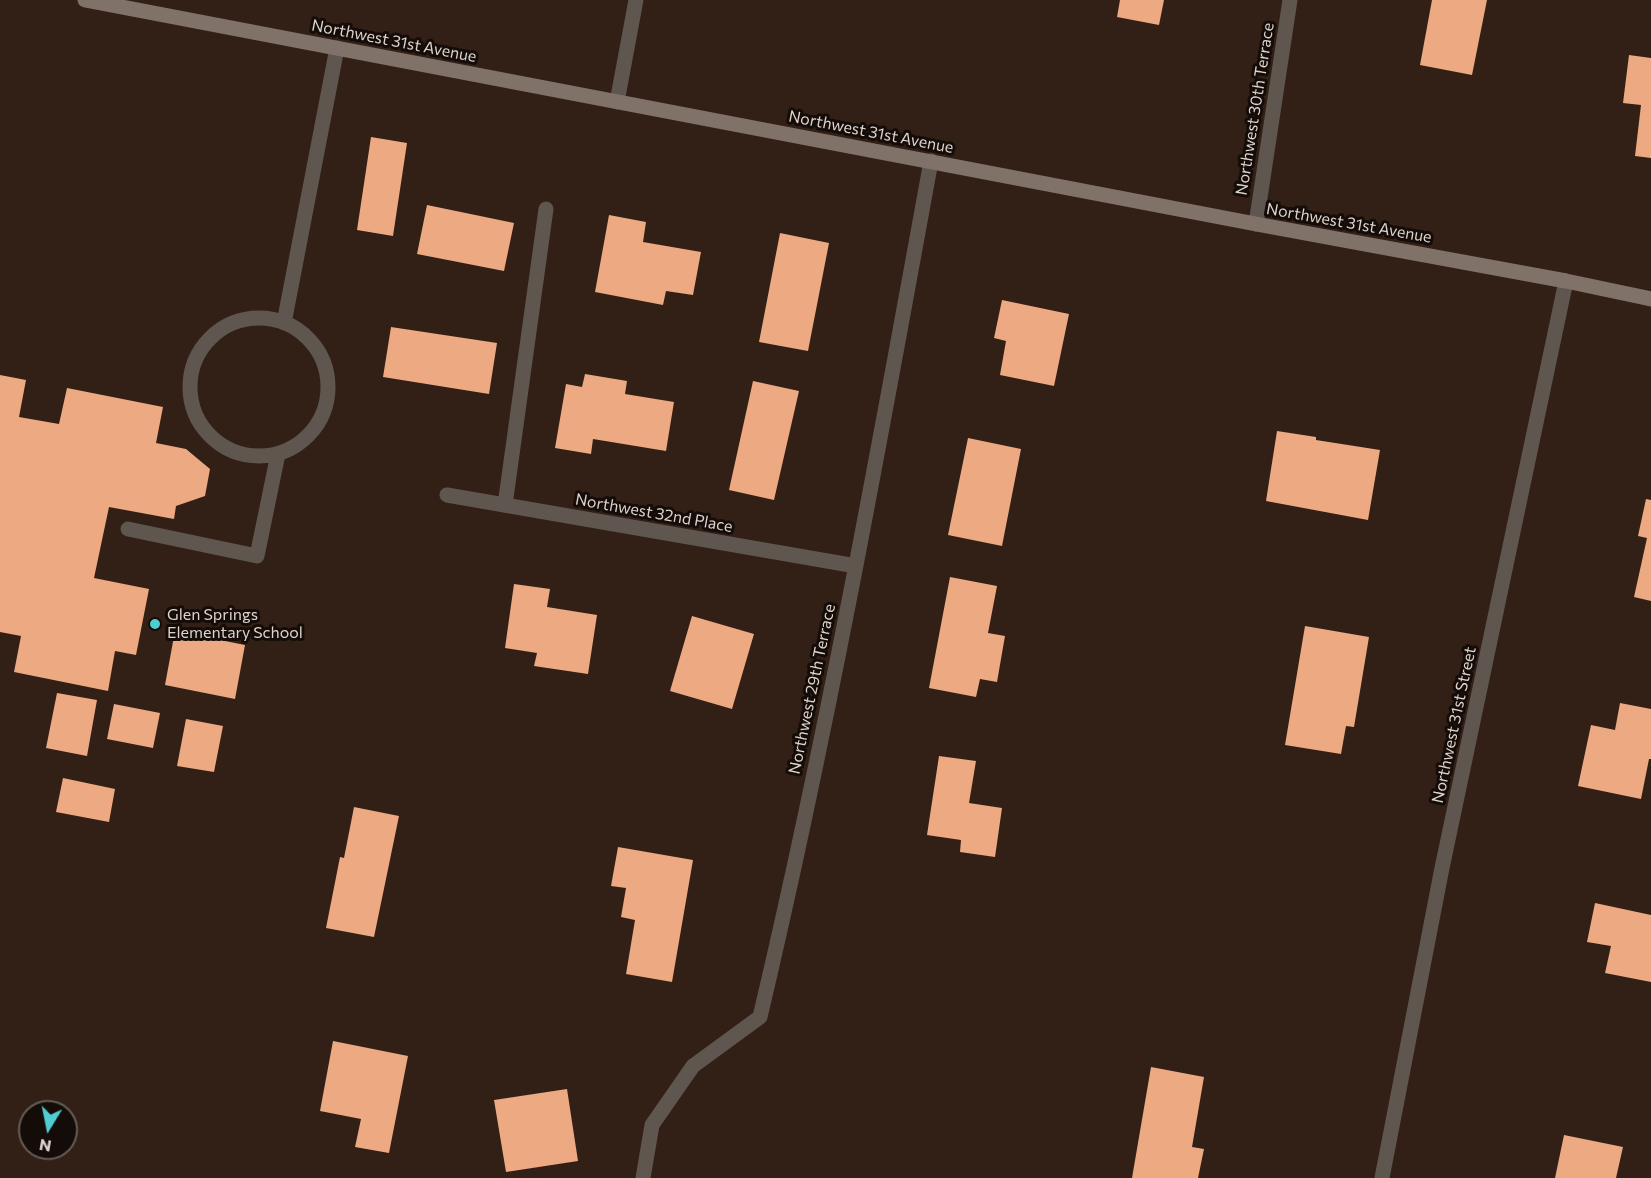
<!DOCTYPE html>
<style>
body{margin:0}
#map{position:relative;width:1651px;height:1178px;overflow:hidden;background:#322016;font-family:Commissioner,sans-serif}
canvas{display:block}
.north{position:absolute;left:18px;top:1100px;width:60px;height:60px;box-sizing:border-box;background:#140c08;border:2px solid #655c56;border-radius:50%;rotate:190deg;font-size:16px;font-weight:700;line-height:24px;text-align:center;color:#dfd3cc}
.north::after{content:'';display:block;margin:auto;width:21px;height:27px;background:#51ccd3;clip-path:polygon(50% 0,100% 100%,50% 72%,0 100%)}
</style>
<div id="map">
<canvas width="1651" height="1178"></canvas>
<div class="north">N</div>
</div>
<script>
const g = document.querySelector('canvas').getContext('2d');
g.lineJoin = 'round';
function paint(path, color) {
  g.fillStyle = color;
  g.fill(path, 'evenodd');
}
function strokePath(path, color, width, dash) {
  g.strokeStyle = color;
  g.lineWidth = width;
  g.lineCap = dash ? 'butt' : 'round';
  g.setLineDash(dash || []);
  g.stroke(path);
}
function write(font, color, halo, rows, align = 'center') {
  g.font = font + ' Commissioner,sans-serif';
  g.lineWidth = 6;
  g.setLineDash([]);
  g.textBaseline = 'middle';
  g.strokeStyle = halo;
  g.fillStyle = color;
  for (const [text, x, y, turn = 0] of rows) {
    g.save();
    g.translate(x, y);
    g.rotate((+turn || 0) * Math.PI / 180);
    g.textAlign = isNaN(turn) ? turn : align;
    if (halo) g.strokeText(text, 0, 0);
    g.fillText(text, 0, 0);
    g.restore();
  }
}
const building = new Path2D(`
 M 1120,0 L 1164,0 L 1159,25 L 1117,17 Z
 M 1432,0 L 1487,0 L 1472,75 L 1420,65 Z
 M 1629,55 L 1651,58 L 1651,158 L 1635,156 L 1641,105 L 1623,103 Z
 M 371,137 L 407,143 L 393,236 L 357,230 Z
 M 427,205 L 514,223 L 504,271 L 417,254 Z
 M 609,215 L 646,222 L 643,242 L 701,252 L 693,295 L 666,291 L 663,305 L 595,292 Z
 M 780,233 L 829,243 L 808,351 L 759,342 Z
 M 1002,300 L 1069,314 L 1054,386 L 1000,375 L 1006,341 L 994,338 Z
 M 391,327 L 497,343 L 489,394 L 383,377 Z
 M 585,374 L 627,381 L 625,394 L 674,402 L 666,451 L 593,439 L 591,454 L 555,448 L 566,384 L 582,387 Z
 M 0,375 L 26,380 L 19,417 L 59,424 L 67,388 L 163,407 L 156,443 L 186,449 L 210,469 L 205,496 L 176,506 L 174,519 L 109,507 L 94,578 L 149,589 L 136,655 L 115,651 L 108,691 L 14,672 L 21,636 L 0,632 Z
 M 753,381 L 799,391 L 774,500 L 729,490 Z
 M 1277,431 L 1316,437 L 1316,440 L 1380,450 L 1368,520 L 1266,501 Z
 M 968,438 L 1021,449 L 1002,546 L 948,535 Z
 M 1646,499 L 1651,500 L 1651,601 L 1634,597 L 1647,538 L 1638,536 Z
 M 950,577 L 997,586 L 988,633 L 1005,636 L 997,682 L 980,679 L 976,697 L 929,688 Z
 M 514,584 L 550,589 L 547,607 L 597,615 L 588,674 L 534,666 L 537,653 L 505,648 Z
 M 692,616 L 754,634 L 732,709 L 670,691 Z
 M 1305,626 L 1369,637 L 1354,727 L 1346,726 L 1341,754 L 1285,745 Z
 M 175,631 L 245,645 L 235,699 L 165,685 Z
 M 57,693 L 97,700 L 87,756 L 46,748 Z
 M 1620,703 L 1651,709 L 1651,759 L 1649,759 L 1641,799 L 1578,786 L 1591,725 L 1615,730 Z
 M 114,704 L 160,713 L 153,748 L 107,739 Z
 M 186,719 L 223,726 L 214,772 L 177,766 Z
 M 939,756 L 976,761 L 969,803 L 1002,808 L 995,857 L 960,852 L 961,840 L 927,835 Z
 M 63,778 L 115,789 L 109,822 L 56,812 Z
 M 354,807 L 399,816 L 374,937 L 326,928 L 340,857 L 344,858 Z
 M 618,847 L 693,860 L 672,982 L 626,974 L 635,920 L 621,917 L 626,888 L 611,886 Z
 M 1595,903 L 1651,915 L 1651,982 L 1605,973 L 1611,946 L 1587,942 Z
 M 333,1041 L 408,1056 L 389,1153 L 355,1147 L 361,1119 L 320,1111 Z
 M 1151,1067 L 1204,1077 L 1192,1147 L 1204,1149 L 1198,1178 L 1132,1178 Z
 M 567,1089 L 578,1161 L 506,1172 L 494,1100 Z
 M 1564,1135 L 1623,1147 L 1616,1178 L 1555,1178 Z`);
const lane = new Path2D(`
 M190 387a69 69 0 1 1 138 0a69 69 0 1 1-138 0Z
 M 284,323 L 337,48
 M 505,505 L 546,209
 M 128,529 L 257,556 L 278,454`);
const street = new Path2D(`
 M 617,102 L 636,0
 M 1256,224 L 1290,0
 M 447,495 L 856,566
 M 643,1178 L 652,1125 L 693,1066 L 760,1017 C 827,734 879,447 931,161
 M 1382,1178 L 1442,868 L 1566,281`);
const secondary = new Path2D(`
 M 85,0 L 1256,224 L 1566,281 L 1651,299`);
const markers = [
 [155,624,6,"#51ccd3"]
];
const streetNames = [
 ["Northwest 31st Avenue",394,41,11],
 ["Northwest 30th Terrace",1255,109,-81],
 ["Northwest 31st Avenue",871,132,11],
 ["Northwest 31st Avenue",1349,223,10],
 ["Northwest 32nd Place",654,513,10],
 ["Northwest 29th Terrace",812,689,-78],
 ["Northwest 31st Street",1454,725,-78]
];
const poiNames = [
 ["Glen Springs",167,615],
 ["Elementary School",167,633]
];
paint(building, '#eda982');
strokePath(lane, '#5f5650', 15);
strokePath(street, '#5f5650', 15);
strokePath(secondary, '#807169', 15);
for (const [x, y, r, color] of markers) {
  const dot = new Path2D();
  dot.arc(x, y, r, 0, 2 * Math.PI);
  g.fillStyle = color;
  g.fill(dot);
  strokePath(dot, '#140c08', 2);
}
write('16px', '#dfd3cc', '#140c08', streetNames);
write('16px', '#dfd3cc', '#140c08', poiNames, 'left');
</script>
